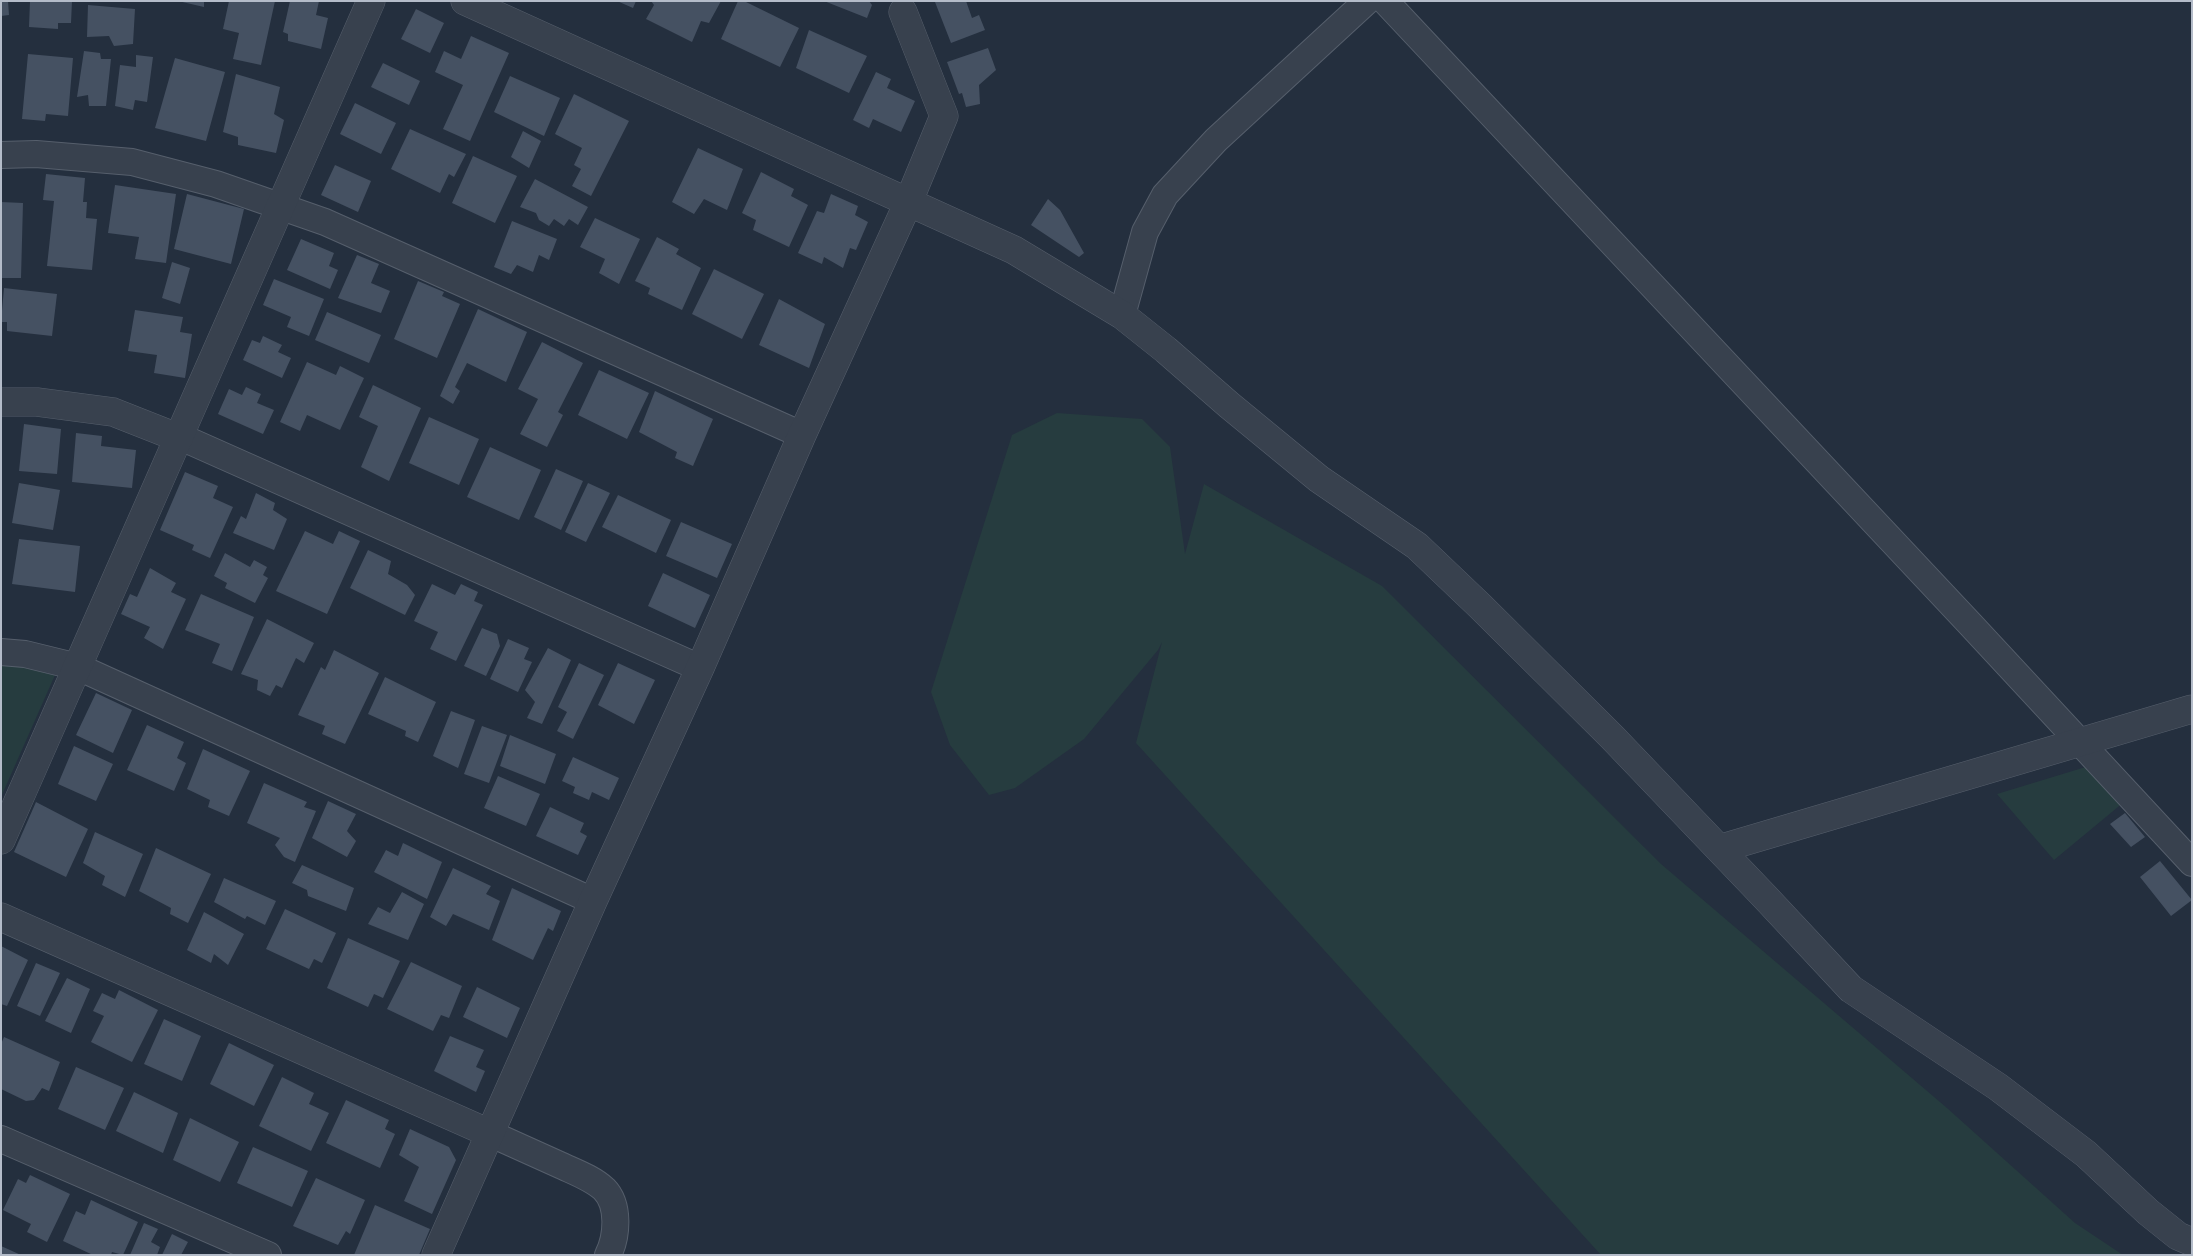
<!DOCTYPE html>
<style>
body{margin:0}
#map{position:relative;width:2193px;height:1256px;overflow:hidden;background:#242f3e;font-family:Arial,sans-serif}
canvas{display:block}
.frame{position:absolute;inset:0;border:2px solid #b4bcc9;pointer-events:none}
</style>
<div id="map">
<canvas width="2193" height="1256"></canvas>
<div class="frame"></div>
</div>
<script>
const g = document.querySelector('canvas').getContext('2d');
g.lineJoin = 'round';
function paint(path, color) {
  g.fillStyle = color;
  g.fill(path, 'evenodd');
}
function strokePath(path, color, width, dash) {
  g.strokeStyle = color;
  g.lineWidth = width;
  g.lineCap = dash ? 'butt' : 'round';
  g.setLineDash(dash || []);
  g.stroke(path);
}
const green = new Path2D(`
 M 1057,413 L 1142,419 L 1170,447 L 1185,554 L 1204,484 L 1382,586 L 1661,864 L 1947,1108 L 2075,1223 L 2123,1255 L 1601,1255 L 1136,743 L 1162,642 L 1158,650 L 1084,739 L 1015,788 L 989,795 L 950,745 L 931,692 L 1012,435 Z
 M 12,664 L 55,675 L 1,797 L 1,666 Z
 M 2089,766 L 2124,802 L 2054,860 L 1997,794 Z`);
const building = new Path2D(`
 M 1,1 L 8,1 L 9,15 L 1,16 Z
 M 30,1 L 72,1 L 71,23 L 58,23 L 58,29 L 29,27 Z
 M 178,1 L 204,1 L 204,7 Z
 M 229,1 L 275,1 L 261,65 L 233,59 L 239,33 L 223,29 Z
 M 290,1 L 319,1 L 316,15 L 328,18 L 321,49 L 288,41 L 288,34 L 283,32 Z
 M 617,1 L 636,1 L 633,8 Z
 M 651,1 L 721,1 L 709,23 L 701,21 L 692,42 L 646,19 L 654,5 Z
 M 738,1 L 744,1 L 799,28 L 780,67 L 721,39 Z
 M 824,1 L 869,1 L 872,5 L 867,18 Z
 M 966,1 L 972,18 L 979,15 L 985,30 L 951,43 L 935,2 Z
 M 88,5 L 135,9 L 133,44 L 114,46 L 109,36 L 87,37 Z
 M 416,9 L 444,23 L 430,53 L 401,39 Z
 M 809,30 L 867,56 L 849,93 L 796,68 Z
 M 471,36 L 509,53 L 470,141 L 443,129 L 463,85 L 435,72 L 444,51 L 461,59 Z
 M 988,48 L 996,70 L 979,85 L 980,104 L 966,107 L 962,93 L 959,94 L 947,62 Z
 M 84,51 L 100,53 L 101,59 L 111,59 L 106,106 L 89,106 L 88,95 L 77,97 Z
 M 28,54 L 73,58 L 68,116 L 46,114 L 45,121 L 22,119 Z
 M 136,55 L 153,57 L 147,102 L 135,100 L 133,110 L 115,106 L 120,65 L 136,67 Z
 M 175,58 L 225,72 L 206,141 L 155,128 Z
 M 383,63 L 420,81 L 409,105 L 371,87 Z
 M 876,72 L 891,79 L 887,88 L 915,101 L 901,132 L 873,119 L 869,128 L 853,120 Z
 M 236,74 L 280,87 L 274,114 L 284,120 L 276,153 L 238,145 L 238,137 L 223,132 Z
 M 510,76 L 560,98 L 544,136 L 494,112 Z
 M 574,94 L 629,121 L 591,196 L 572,186 L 581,169 L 574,165 L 582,148 L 555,134 Z
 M 355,103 L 396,123 L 381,154 L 340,134 Z
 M 410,129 L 466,154 L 454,177 L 449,174 L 440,193 L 391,169 Z
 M 523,131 L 541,141 L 529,168 L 511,157 Z
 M 698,148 L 743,169 L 727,210 L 704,199 L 694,214 L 672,202 Z
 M 473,156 L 517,176 L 495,223 L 452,203 Z
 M 335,165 L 371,181 L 358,212 L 321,195 Z
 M 761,172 L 794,189 L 791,196 L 808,205 L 789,247 L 753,230 L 756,220 L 742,213 Z
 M 46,174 L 85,178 L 83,202 L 87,202 L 86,218 L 97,219 L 92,270 L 47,266 L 54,201 L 43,200 Z
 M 535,179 L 588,207 L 578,225 L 569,219 L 564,226 L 554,219 L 549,226 L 539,220 L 536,213 L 520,207 Z
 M 115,185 L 176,194 L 166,263 L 135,259 L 139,237 L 108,233 Z
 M 187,194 L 244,209 L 231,264 L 174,249 Z
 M 831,194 L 858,206 L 855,215 L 868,222 L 856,250 L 850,248 L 843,268 L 824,257 L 822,264 L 798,253 L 817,211 L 824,213 Z
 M 1048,199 L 1060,210 L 1084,253 L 1079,257 L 1031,225 Z
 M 1,202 L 23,203 L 21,278 L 1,278 Z
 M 595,218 L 640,239 L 619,284 L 599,273 L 605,259 L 580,247 Z
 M 512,221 L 557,239 L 549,260 L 539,255 L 533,272 L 517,265 L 511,274 L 494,267 Z
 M 657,237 L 679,249 L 676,254 L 701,268 L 682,310 L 648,294 L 650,288 L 635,281 Z
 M 301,239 L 334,253 L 329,266 L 338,270 L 330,289 L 287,270 Z
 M 357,255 L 379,264 L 371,283 L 390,291 L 381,313 L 338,298 Z
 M 172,262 L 190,268 L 180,304 L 162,298 Z
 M 714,269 L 764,294 L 742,339 L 692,314 Z
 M 274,279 L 324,299 L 309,336 L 287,327 L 291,317 L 263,305 Z
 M 418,281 L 444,292 L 442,296 L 460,304 L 437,358 L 394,339 Z
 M 4,288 L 57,294 L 52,336 L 7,331 L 7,322 L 1,322 Z
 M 779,299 L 825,324 L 809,368 L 759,345 Z
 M 478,309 L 527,332 L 506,382 L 467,363 L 455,387 L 460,391 L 453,404 L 440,396 Z
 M 135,310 L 183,317 L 180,332 L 192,334 L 185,378 L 154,373 L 157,355 L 128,351 Z
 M 327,312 L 381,335 L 369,363 L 315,340 Z
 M 263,336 L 282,345 L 278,352 L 291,358 L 282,378 L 243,360 L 252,340 L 260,343 Z
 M 542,342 L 583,363 L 558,412 L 563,415 L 547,447 L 520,434 L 538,399 L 518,389 Z
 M 307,362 L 336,375 L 340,366 L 364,378 L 340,430 L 307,415 L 300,431 L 280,422 Z
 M 599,370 L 649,393 L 627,439 L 578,415 Z
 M 373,385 L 421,408 L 389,481 L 361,467 L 378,426 L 359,417 Z
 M 246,387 L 261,394 L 257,403 L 274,410 L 263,434 L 218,414 L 229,389 L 242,395 Z
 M 655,391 L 713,419 L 693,466 L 675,458 L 677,452 L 639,432 Z
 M 429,417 L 479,439 L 459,485 L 409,463 Z
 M 24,424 L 61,429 L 57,474 L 19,471 Z
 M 76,433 L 102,436 L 101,446 L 136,450 L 132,488 L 72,482 Z
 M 490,447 L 541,470 L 519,520 L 467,497 Z
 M 556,469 L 583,481 L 561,530 L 534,517 Z
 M 185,472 L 218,486 L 213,498 L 233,507 L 210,558 L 192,550 L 194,545 L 160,530 Z
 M 19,483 L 60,490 L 53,530 L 12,523 Z
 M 588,483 L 610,493 L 586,542 L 565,532 Z
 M 256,493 L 275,503 L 273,510 L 287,519 L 274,550 L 233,533 L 241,516 L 246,519 Z
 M 618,495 L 671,520 L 656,553 L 602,527 Z
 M 681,522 L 732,544 L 717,578 L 666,556 Z
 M 305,531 L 333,544 L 339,531 L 360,541 L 327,614 L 276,591 Z
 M 19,539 L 80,546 L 75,592 L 12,584 Z
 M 368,550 L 391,561 L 388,574 L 407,585 L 415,595 L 405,615 L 350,588 Z
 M 225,553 L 250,567 L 254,560 L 267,567 L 263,575 L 268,578 L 255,603 L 225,588 L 227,583 L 214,576 Z
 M 150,568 L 176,583 L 171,592 L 186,599 L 163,649 L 144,638 L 150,627 L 121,614 L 130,594 L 137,597 Z
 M 663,573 L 710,595 L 695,628 L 648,606 Z
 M 432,584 L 455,595 L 461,584 L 478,592 L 474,601 L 483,605 L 456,661 L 430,649 L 438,632 L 414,621 Z
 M 201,594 L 254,617 L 232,671 L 212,663 L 220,644 L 185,630 Z
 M 267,619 L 314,643 L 304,663 L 296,658 L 282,688 L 276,685 L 270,696 L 257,690 L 258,680 L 241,674 Z
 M 482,628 L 497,634 L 500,646 L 486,676 L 464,666 Z
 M 508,639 L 529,648 L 524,659 L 532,662 L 518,692 L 490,679 Z
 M 548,648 L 571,660 L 542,724 L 527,718 L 535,702 L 525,690 Z
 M 334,650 L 379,673 L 345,744 L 322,734 L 325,726 L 298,715 L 321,667 L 325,670 Z
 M 579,663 L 604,675 L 573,739 L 557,731 L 567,712 L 558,707 Z
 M 618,663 L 655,680 L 634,724 L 598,705 Z
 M 385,677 L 436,702 L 418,742 L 405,736 L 406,731 L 368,714 Z
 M 96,693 L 132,710 L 113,753 L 76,735 Z
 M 451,711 L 475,720 L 458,768 L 433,756 Z
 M 147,725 L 184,742 L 177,758 L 186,763 L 174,791 L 127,770 Z
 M 482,726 L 507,735 L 489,783 L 464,774 Z
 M 510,735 L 556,754 L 545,784 L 500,766 Z
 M 74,746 L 113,764 L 96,801 L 58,784 Z
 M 203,749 L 250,771 L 229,816 L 208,807 L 210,800 L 187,789 Z
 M 573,757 L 619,778 L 609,800 L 592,792 L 589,800 L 573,793 L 575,787 L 562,781 Z
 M 498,776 L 540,794 L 526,826 L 484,808 Z
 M 264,783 L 307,802 L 304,807 L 316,811 L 295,862 L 284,857 L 275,845 L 280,838 L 247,823 Z
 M 328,801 L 356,814 L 347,831 L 356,841 L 347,857 L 312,838 Z
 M 36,802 L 88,829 L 66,877 L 14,852 Z
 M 550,807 L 584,823 L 580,832 L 587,836 L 578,855 L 536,836 Z
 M 2125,813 L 2145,837 L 2131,847 L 2110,824 Z
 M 95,832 L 143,854 L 125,897 L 102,885 L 105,876 L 83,863 Z
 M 403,843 L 442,862 L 427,899 L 374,872 L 386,850 L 398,856 Z
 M 156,848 L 211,874 L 188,923 L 170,914 L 171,908 L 139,891 Z
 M 2160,861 L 2192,900 L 2171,916 L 2140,877 Z
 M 302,865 L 354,888 L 346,911 L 308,896 L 307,890 L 292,883 Z
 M 453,868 L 491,886 L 486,894 L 500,901 L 489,930 L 453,914 L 446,926 L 430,917 Z
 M 224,878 L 276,901 L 265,925 L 247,916 L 245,919 L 214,902 Z
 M 512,888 L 561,911 L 553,931 L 548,928 L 533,960 L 492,940 Z
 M 402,892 L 424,904 L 408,940 L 368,924 L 378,907 L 390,913 Z
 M 285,909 L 336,933 L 322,963 L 314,959 L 309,969 L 266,949 Z
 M 204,912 L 244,934 L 228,965 L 214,954 L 211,963 L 187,950 Z
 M 348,938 L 400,961 L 383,998 L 374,994 L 368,1007 L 327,988 Z
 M 1,946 L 28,960 L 7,1006 L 1,1004 Z
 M 411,962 L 462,986 L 449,1018 L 441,1015 L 433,1031 L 387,1009 Z
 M 36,963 L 60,973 L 40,1016 L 17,1006 Z
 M 67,978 L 90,989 L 71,1033 L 45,1021 Z
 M 477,987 L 520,1008 L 507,1038 L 463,1017 Z
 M 119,990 L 158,1010 L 132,1062 L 91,1042 L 104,1016 L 93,1011 L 102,993 L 115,999 Z
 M 164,1019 L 201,1036 L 182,1081 L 144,1064 Z
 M 450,1036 L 484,1050 L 476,1067 L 485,1071 L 476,1092 L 434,1071 Z
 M 4,1037 L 60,1062 L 49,1091 L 42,1088 L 34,1100 L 26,1101 L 1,1089 L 1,1044 Z
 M 229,1043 L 274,1065 L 254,1106 L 210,1084 Z
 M 76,1067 L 124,1088 L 105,1130 L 58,1109 Z
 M 282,1077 L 314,1093 L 309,1104 L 329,1113 L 311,1151 L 259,1126 Z
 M 134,1092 L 178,1113 L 163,1153 L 116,1131 Z
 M 346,1100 L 389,1120 L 385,1129 L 395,1134 L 380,1168 L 326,1143 Z
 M 190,1118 L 239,1142 L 220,1182 L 173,1160 Z
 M 410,1129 L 449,1147 L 456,1160 L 432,1214 L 404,1201 L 419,1167 L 399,1155 Z
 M 253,1147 L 308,1171 L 292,1207 L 237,1183 Z
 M 30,1175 L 70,1194 L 47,1242 L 27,1232 L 31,1224 L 3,1210 L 18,1179 L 26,1183 Z
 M 316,1178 L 365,1200 L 350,1234 L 346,1231 L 338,1245 L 293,1226 Z
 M 91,1200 L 138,1222 L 123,1255 L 112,1252 L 111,1255 L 93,1255 L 63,1241 L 76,1211 L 85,1215 Z
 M 375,1205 L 430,1229 L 419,1255 L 354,1255 Z
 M 144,1223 L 158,1229 L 151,1242 L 160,1247 L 157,1255 L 130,1255 Z
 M 172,1234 L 188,1242 L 181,1255 L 162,1255 Z
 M 1,1246 L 21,1255 L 1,1255 Z`);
const minor = new Path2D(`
 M 1385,1 L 1971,625 L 2192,863
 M 1,155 L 36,154 L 132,162 L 216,184 L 325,222 L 802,435
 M 1122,315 L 1145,232 L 1165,195 L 1216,140 L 1367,1
 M 179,438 L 192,442 L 700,668
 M 1,652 L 25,654 L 78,667 L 593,901
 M 489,1133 C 513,1144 536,1154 560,1165 C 575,1172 592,1178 604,1189 C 620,1205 617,1237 608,1255
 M 1,1139 L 268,1255`);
const tertiary = new Path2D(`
 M 465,1 L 1014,250 L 1122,315 L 1166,350 L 1229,405 L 1319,479 L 1417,546 L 1481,607 L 1612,737 L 1766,898 L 1851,989 L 1998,1087 L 2086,1154 L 2148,1212 L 2178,1236 L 2192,1242
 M 1,402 L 37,402 L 113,412 L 179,438
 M 1,840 L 371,1
 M 1719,849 L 2192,709
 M 1,917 L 489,1133
 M 436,1255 L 593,901 L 700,668 L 802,435 L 908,203 L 944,116 L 903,12`);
paint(green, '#263c3f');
paint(building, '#455162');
strokePath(minor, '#565f6c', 28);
strokePath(tertiary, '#565f6c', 29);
strokePath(minor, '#38414e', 26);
strokePath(tertiary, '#38414e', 28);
</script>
